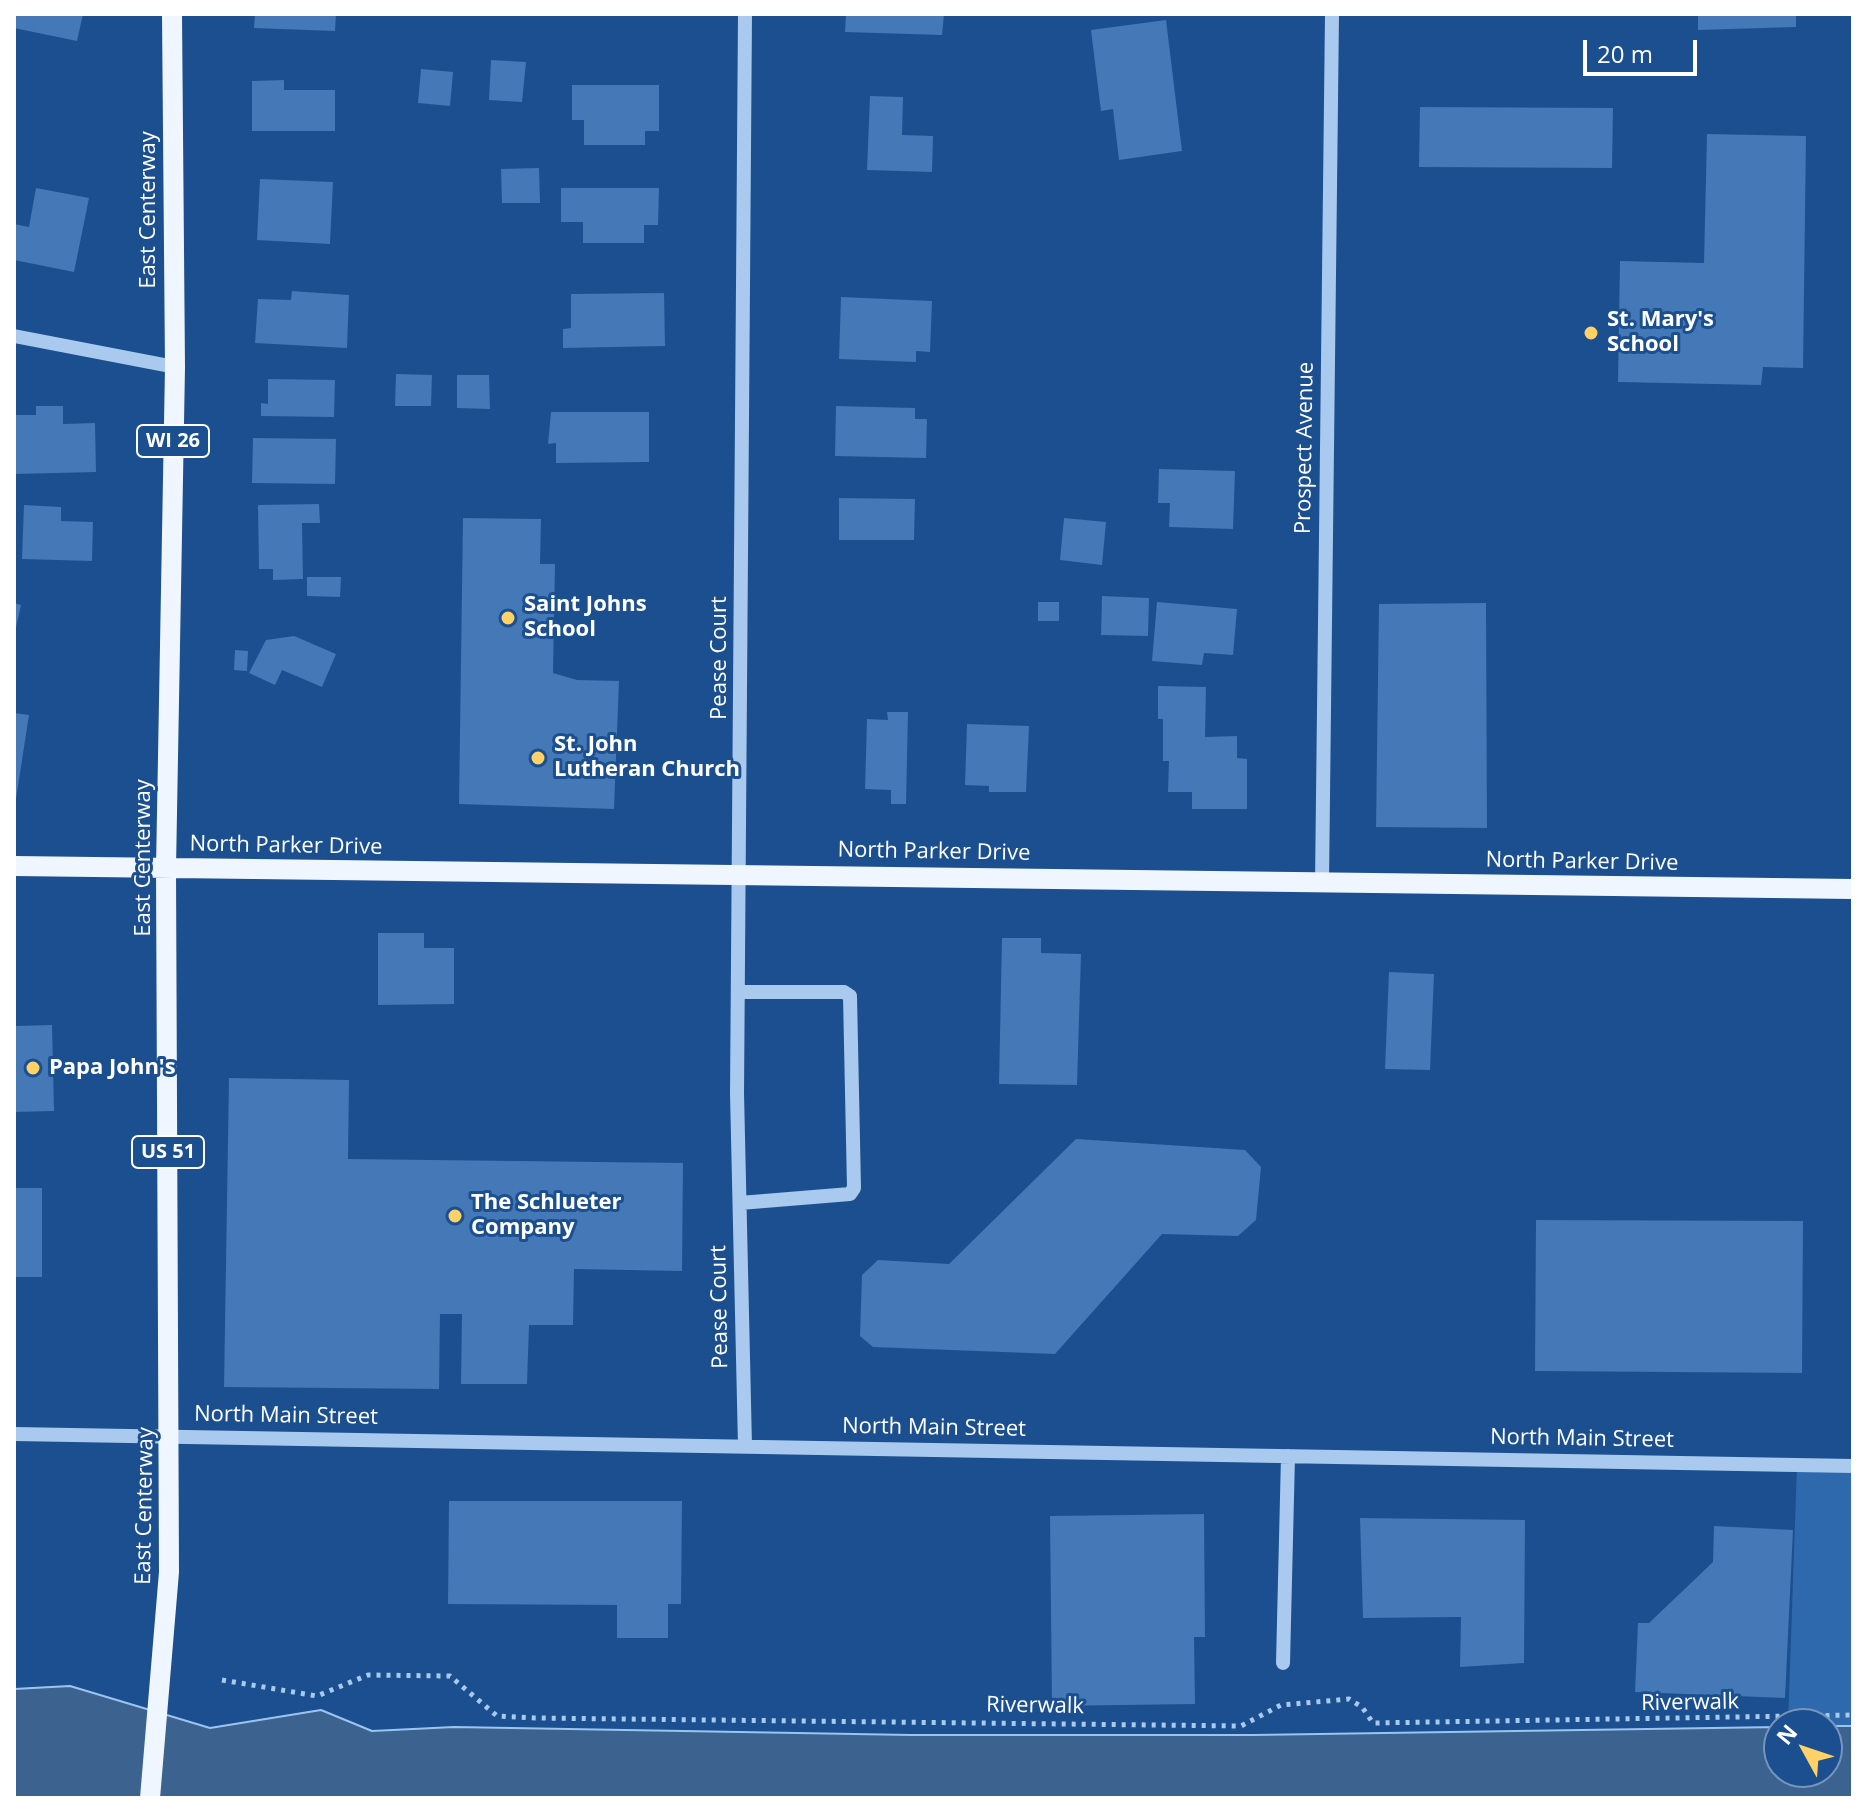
<!DOCTYPE html>
<style>
body{margin:0}
#map{position:relative;width:1867px;height:1812px;overflow:hidden;background:#1b4f8f;font-family:"Open Sans",sans-serif}
canvas{display:block}
.frame{position:absolute;inset:0;border:16px solid #fff;pointer-events:none}
.north{position:absolute;left:1763px;top:1708px;width:80px;height:80px;box-sizing:border-box;background:#1b4f8f;border:2px solid #7695bc;border-radius:50%;rotate:310deg;font-size:22px;font-weight:700;line-height:32px;text-align:center;color:#fff}
.north::after{content:'';display:block;margin:auto;width:28px;height:36px;background:#ffd166;clip-path:polygon(50% 0,100% 100%,50% 72%,0 100%)}
.scale{position:absolute;left:1583px;top:40px;width:114px;height:36px;box-sizing:border-box;border:4px solid #fff;border-top:0;padding-left:10px;font-size:24px;line-height:28px;white-space:nowrap;color:#fff;-webkit-text-stroke:6px #1b4f8f;paint-order:stroke}
</style>
<div id="map">
<canvas width="1867" height="1812"></canvas>
<div class="frame"></div>
<div class="north">N</div>
<div class="scale">20 m</div>
</div>
<script>
const g = document.querySelector('canvas').getContext('2d');
g.lineJoin = 'round';
function paint(path, color) {
  g.fillStyle = color;
  g.fill(path, 'evenodd');
}
function strokePath(path, color, width, dash) {
  g.strokeStyle = color;
  g.lineWidth = width;
  g.lineCap = dash ? 'butt' : 'round';
  g.setLineDash(dash || []);
  g.stroke(path);
}
function write(font, color, halo, rows, align = 'center') {
  g.font = font + ' "Open Sans",sans-serif';
  g.lineWidth = 6;
  g.setLineDash([]);
  g.textBaseline = 'middle';
  g.strokeStyle = halo;
  g.fillStyle = color;
  for (const [text, x, y, turn = 0] of rows) {
    g.save();
    g.translate(x, y);
    g.rotate((+turn || 0) * Math.PI / 180);
    g.textAlign = isNaN(turn) ? turn : align;
    if (halo) g.strokeText(text, 0, 0);
    g.fillText(text, 0, 0);
    g.restore();
  }
}
const green = new Path2D(`
 M 1797,1465 L 1853,1466 L 1853,1726 L 1788,1724 Z`);
const water = new Path2D(`
 M 70,1686 L 210,1728 L 321,1710 L 372,1731 L 454,1727 L 911,1735 L 1253,1735 L 1779,1727 L 1779,1772 L 1827,1772 L 1827,1726 L 1853,1726 L 1853,1798 L 14,1798 L 14,1689 Z`);
const building = new Path2D(`
 M 14,14 L 83,14 L 77,41 L 14,28 Z
 M 255,14 L 336,14 L 335,31 L 254,28 Z
 M 846,14 L 944,14 L 942,35 L 845,32 Z
 M 1698,14 L 1796,14 L 1796,27 L 1698,30 Z
 M 1166,20 L 1182,151 L 1119,160 L 1113,109 L 1101,111 L 1091,30 Z
 M 491,60 L 526,62 L 522,102 L 489,100 Z
 M 421,69 L 453,72 L 450,106 L 418,103 Z
 M 284,80 L 284,90 L 335,90 L 335,131 L 252,131 L 252,81 Z
 M 572,85 L 659,85 L 659,131 L 645,131 L 645,145 L 584,145 L 584,120 L 572,120 Z
 M 870,96 L 903,97 L 902,135 L 933,136 L 932,172 L 867,170 Z
 M 1420,107 L 1613,108 L 1612,168 L 1419,167 Z
 M 1707,134 L 1806,136 L 1803,368 L 1763,367 L 1761,385 L 1618,382 L 1620,261 L 1704,263 Z
 M 539,168 L 540,203 L 502,203 L 501,169 Z
 M 260,179 L 333,182 L 330,244 L 257,240 Z
 M 36,188 L 89,198 L 74,272 L 14,260 L 14,224 L 29,227 Z
 M 561,188 L 659,188 L 658,225 L 644,225 L 644,243 L 583,243 L 583,222 L 561,222 Z
 M 292,291 L 349,295 L 347,348 L 255,343 L 258,299 L 291,300 Z
 M 664,293 L 665,346 L 563,348 L 563,329 L 571,328 L 571,294 Z
 M 841,297 L 932,301 L 930,352 L 916,351 L 916,362 L 839,359 Z
 M 396,374 L 432,375 L 431,406 L 395,406 Z
 M 457,375 L 489,375 L 490,409 L 457,408 Z
 M 268,379 L 335,380 L 334,417 L 261,416 L 261,403 L 268,404 Z
 M 36,406 L 63,406 L 63,424 L 95,423 L 96,472 L 14,474 L 14,415 L 36,415 Z
 M 836,406 L 915,408 L 915,419 L 927,419 L 926,458 L 835,456 Z
 M 551,412 L 649,412 L 649,462 L 556,463 L 556,443 L 548,444 Z
 M 253,438 L 336,439 L 335,484 L 252,483 Z
 M 1159,469 L 1235,471 L 1233,529 L 1169,527 L 1170,503 L 1158,503 Z
 M 839,498 L 915,499 L 914,540 L 839,540 Z
 M 319,504 L 320,523 L 302,523 L 303,579 L 273,580 L 273,569 L 259,569 L 258,505 Z
 M 24,505 L 61,507 L 61,521 L 93,522 L 92,561 L 22,559 Z
 M 463,518 L 541,519 L 540,564 L 555,564 L 553,673 L 577,680 L 619,681 L 614,809 L 459,804 Z
 M 1064,518 L 1106,522 L 1102,565 L 1060,560 Z
 M 307,577 L 341,577 L 340,597 L 307,596 Z
 M 1102,596 L 1149,598 L 1148,636 L 1101,635 Z
 M 1038,602 L 1059,602 L 1059,621 L 1038,621 Z
 M 1157,602 L 1237,609 L 1233,655 L 1204,653 L 1202,665 L 1152,661 Z
 M 14,603 L 21,605 L 15,632 L 14,632 Z
 M 1486,603 L 1487,828 L 1376,827 L 1379,604 Z
 M 294,636 L 336,654 L 322,687 L 282,670 L 275,685 L 249,673 L 266,640 Z
 M 235,650 L 248,651 L 247,671 L 234,670 Z
 M 1158,686 L 1206,687 L 1205,737 L 1237,736 L 1237,758 L 1247,759 L 1247,809 L 1192,809 L 1192,792 L 1168,792 L 1169,761 L 1163,761 L 1163,719 L 1158,719 Z
 M 887,712 L 908,712 L 906,804 L 891,804 L 891,790 L 865,789 L 867,719 L 888,720 Z
 M 14,713 L 29,715 L 16,799 L 14,799 Z
 M 967,724 L 1029,726 L 1026,792 L 989,792 L 989,786 L 965,785 Z
 M 378,933 L 424,933 L 424,948 L 454,948 L 454,1004 L 378,1005 Z
 M 1002,938 L 1041,938 L 1041,953 L 1081,954 L 1077,1085 L 999,1084 Z
 M 1389,972 L 1434,974 L 1430,1070 L 1385,1069 Z
 M 52,1025 L 54,1111 L 14,1112 L 14,1026 Z
 M 229,1078 L 349,1080 L 348,1159 L 683,1163 L 682,1271 L 574,1269 L 573,1325 L 529,1325 L 527,1384 L 461,1384 L 462,1314 L 440,1314 L 439,1389 L 224,1387 Z
 M 1076,1139 L 1245,1150 L 1261,1167 L 1256,1220 L 1238,1236 L 1162,1234 L 1055,1354 L 873,1347 L 860,1336 L 862,1275 L 878,1260 L 949,1264 Z
 M 14,1188 L 42,1188 L 42,1277 L 14,1277 Z
 M 1536,1220 L 1803,1221 L 1802,1373 L 1535,1371 Z
 M 449,1501 L 682,1501 L 681,1604 L 668,1604 L 668,1638 L 617,1638 L 617,1605 L 448,1604 Z
 M 1204,1514 L 1205,1637 L 1194,1637 L 1195,1704 L 1052,1706 L 1050,1516 Z
 M 1360,1518 L 1525,1520 L 1524,1663 L 1460,1667 L 1461,1617 L 1363,1618 Z
 M 1714,1526 L 1793,1530 L 1785,1698 L 1635,1692 L 1638,1623 L 1649,1623 L 1713,1562 Z`);
const path = new Path2D(`
 M 222,1680 L 317,1696 L 368,1675 L 450,1676 L 497,1716 L 535,1718 L 1241,1726 L 1281,1705 L 1349,1699 L 1362,1707 L 1373,1723 L 1853,1715`);
const minor = new Path2D(`
 M 14,336 L 175,367
 M 1322,883 L 1332,14
 M 739,992 L 844,992 L 850,996 L 854,1188 L 850,1194 L 740,1203
 M 14,1434 L 1853,1466
 M 745,1446 L 737,1093 L 745,14
 M 1283,1663 L 1288,1456`);
const major = new Path2D(`
 M 14,866 L 1853,889
 M 150,1798 L 169,1572 L 166,868 L 175,367 L 172,14`);
const markers = [
 [1591,333,8,"#ffd166"],
 [508,618,8,"#ffd166"],
 [538,758,8,"#ffd166"],
 [33,1068,8,"#ffd166"],
 [455,1216,8,"#ffd166"]
];
const shields = [
 [173,441,72],
 [168,1152,72]
];
const shieldNames = [
 ["WI 26",173,441],
 ["US 51",168,1152]
];
const streetNames = [
 ["East Centerway",149,210,-90],
 ["Prospect Avenue",1305,448,-89],
 ["Pease Court",720,658,-90],
 ["North Parker Drive",286,846,1],
 ["North Parker Drive",934,852,1],
 ["East Centerway",144,858,-90],
 ["North Parker Drive",1582,862,1],
 ["Pease Court",720,1307,-91],
 ["North Main Street",286,1416,1],
 ["North Main Street",934,1428,1],
 ["North Main Street",1582,1439,1],
 ["East Centerway",145,1506,-89],
 ["Riverwalk",1690,1703,-1],
 ["Riverwalk",1035,1706,1]
];
const poiNames = [
 ["St. Mary's",1607,320],
 ["School",1607,345],
 ["Saint Johns",524,605],
 ["School",524,630],
 ["St. John",554,745],
 ["Lutheran Church",554,770],
 ["Papa John's",49,1068],
 ["The Schlueter",471,1203],
 ["Company",471,1228]
];
paint(green, '#2e69ad');
paint(water, '#3c6290');
strokePath(water, '#9cc4f0', 2);
paint(building, '#4478b7');
strokePath(path, '#a9c9ee', 5, [4, 6]);
strokePath(minor, '#a9c9ee', 14);
strokePath(major, '#f0f6ff', 20);
for (const [x, y, r, color] of markers) {
  const dot = new Path2D();
  dot.arc(x, y, r, 0, 2 * Math.PI);
  g.fillStyle = color;
  g.fill(dot);
  strokePath(dot, '#1b4f8f', 3);
}
for (const [x, y, w] of shields) {
  const box = new Path2D();
  box.roundRect(x - w / 2, y - 16, w, 32, 6);
  g.fillStyle = '#1b4f8f';
  g.fill(box);
  strokePath(box, '#fff', 2);
}
write('bold 20px', '#fff', null, shieldNames);
write('22px', '#fff', '#1b4f8f', streetNames);
write('bold 22px', '#fff', '#1b4f8f', poiNames, 'left');
</script>
